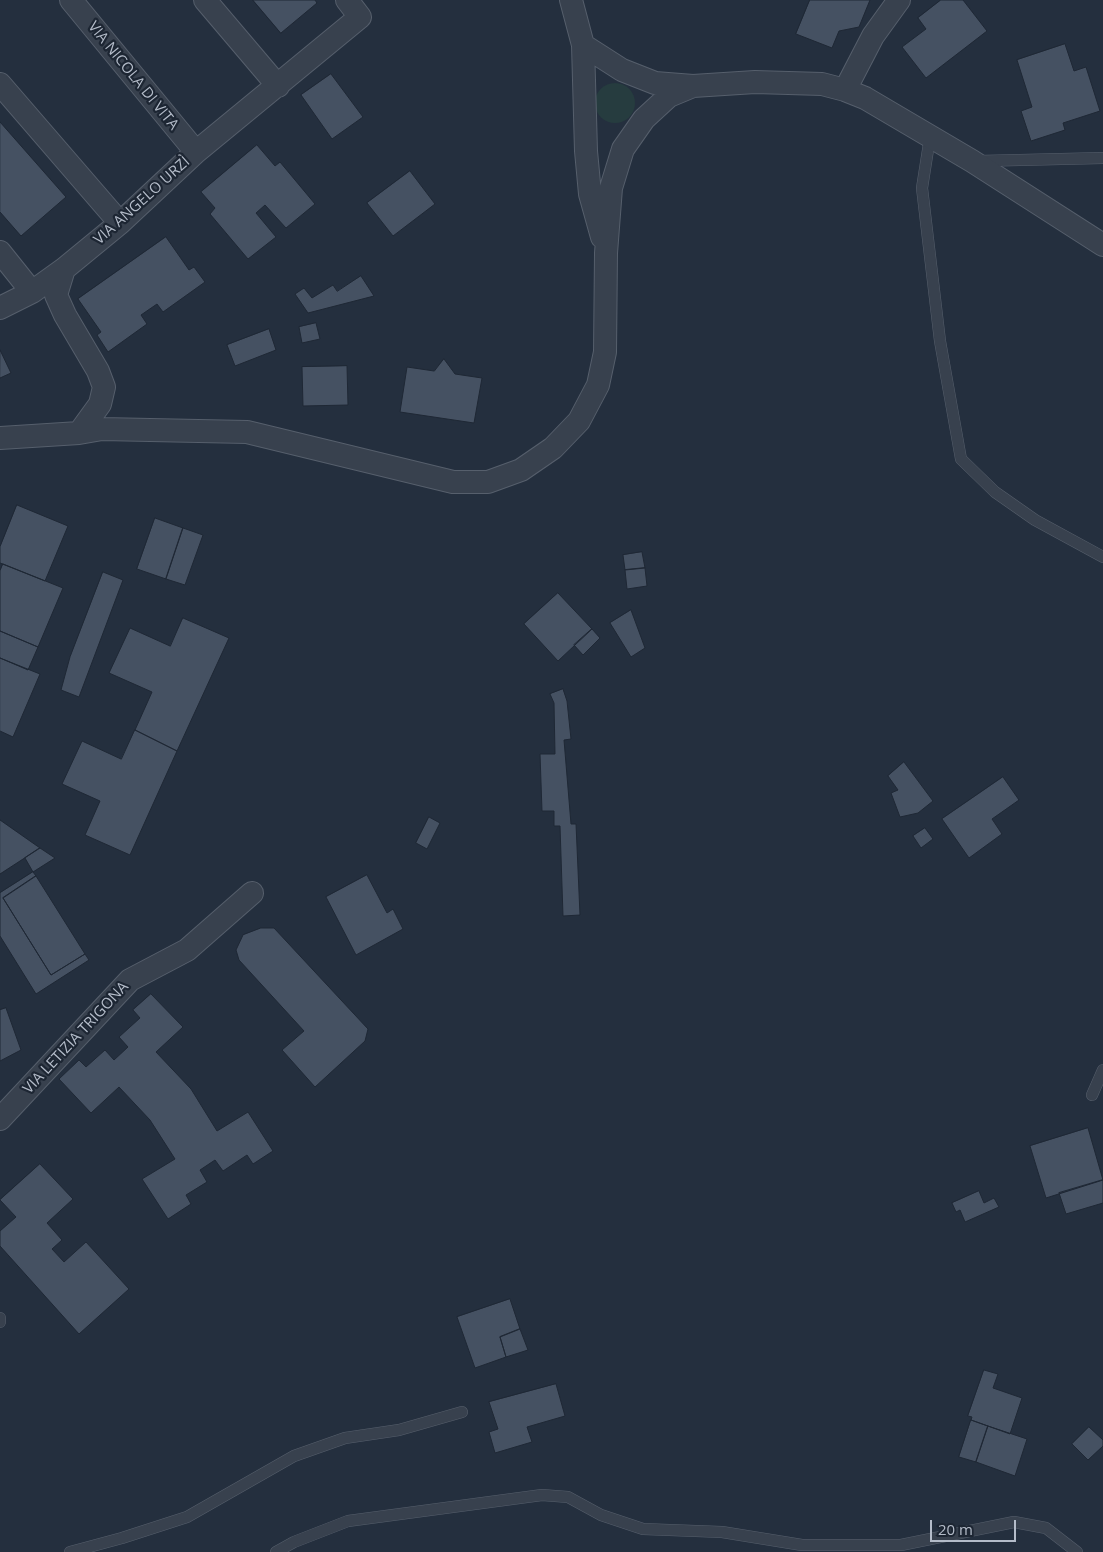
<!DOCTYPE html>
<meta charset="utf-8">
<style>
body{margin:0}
#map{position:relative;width:1103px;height:1552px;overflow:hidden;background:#242f3e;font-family:"Open Sans",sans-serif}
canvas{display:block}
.scale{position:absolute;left:930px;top:1520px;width:86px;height:22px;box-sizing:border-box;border:2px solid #b4bcc9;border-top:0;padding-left:6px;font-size:15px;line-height:18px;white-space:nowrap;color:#b4bcc9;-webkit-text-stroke:4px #1d2633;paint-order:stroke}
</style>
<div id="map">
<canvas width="1103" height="1552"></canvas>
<div class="scale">20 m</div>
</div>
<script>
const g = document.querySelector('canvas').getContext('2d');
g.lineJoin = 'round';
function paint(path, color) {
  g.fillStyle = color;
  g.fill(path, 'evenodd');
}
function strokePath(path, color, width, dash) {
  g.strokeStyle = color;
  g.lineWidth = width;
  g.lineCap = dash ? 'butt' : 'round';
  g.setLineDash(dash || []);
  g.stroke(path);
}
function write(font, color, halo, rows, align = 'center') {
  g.font = font + ' "Open Sans",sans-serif';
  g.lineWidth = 4.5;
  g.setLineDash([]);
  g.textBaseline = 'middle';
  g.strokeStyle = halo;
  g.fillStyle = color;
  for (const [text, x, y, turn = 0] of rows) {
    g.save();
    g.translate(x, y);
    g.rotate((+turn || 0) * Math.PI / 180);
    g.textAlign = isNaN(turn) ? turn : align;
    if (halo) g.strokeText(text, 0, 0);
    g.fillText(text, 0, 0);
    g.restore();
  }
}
const green = new Path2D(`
 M595 103a20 20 0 1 1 40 0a20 20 0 1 1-40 0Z`);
const building = new Path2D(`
 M 253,0 L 315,0 L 317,3 L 281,33 Z
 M 810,0 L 870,0 L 859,27 L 839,31 L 832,48 L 796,34 Z
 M 941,0 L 963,0 L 987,31 L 926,78 L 902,47 L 926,29 L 918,18 Z
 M 1065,44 L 1074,71 L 1086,67 L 1100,111 L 1063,123 L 1065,130 L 1031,141 L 1021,111 L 1032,107 L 1017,60 Z
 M 331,74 L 363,117 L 332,139 L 301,95 Z
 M 0,122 L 66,197 L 21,236 L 0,212 Z
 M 257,145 L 275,166 L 280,162 L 315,204 L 286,228 L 265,205 L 256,213 L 276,237 L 248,259 L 210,214 L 215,208 L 201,192 Z
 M 410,171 L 435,204 L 393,236 L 367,203 Z
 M 166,237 L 189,270 L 194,267 L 205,282 L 163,312 L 157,304 L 141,315 L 147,324 L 108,352 L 97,335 L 101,332 L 78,299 Z
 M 361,276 L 374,296 L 308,313 L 295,294 L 304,288 L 312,298 L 333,285 L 337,291 Z
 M 316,323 L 320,339 L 302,343 L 299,327 Z
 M 269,329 L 276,350 L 235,366 L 227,345 Z
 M 0,350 L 11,373 L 0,378 Z
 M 444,359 L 455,374 L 482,378 L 474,423 L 400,412 L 407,367 L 434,371 Z
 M 347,366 L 348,405 L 303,406 L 302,367 Z
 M 17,505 L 68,526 L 45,581 L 0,563 L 0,547 Z
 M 155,518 L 183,528 L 166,579 L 137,569 Z
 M 183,528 L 203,535 L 185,585 L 166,579 Z
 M 642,552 L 645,568 L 625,570 L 623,555 Z
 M 3,564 L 63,588 L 38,647 L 0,631 L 0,571 Z
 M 645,568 L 647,586 L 627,589 L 625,570 Z
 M 103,572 L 123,580 L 79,697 L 61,690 L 70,657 Z
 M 558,593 L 592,629 L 558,661 L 524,624 Z
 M 631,610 L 645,648 L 631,657 L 610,623 Z
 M 183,618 L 229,638 L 177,751 L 135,730 L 152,692 L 109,673 L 130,628 L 170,646 Z
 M 592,629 L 600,638 L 583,655 L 574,645 Z
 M 0,631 L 38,647 L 28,670 L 0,658 Z
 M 0,658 L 40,674 L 13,737 L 0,731 Z
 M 563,689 L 567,701 L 571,739 L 564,740 L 571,824 L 576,824 L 580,915 L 563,916 L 560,826 L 554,826 L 554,811 L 542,811 L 540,754 L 555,754 L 554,703 L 550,694 Z
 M 135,730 L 177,751 L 130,855 L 85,835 L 100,801 L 62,784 L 82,741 L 121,759 Z
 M 904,762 L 933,801 L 918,813 L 900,817 L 891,793 L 898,790 L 888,776 Z
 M 1003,777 L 1019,800 L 992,819 L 1002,834 L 969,858 L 942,819 Z
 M 429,817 L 440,823 L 427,849 L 416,843 Z
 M 0,820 L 40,848 L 0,874 Z
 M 925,828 L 933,839 L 921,848 L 913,836 Z
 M 40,848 L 55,858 L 33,872 L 25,858 Z
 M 33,872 L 36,876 L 3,898 L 51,975 L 85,954 L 89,960 L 36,994 L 0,936 L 0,893 Z
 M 367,875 L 387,913 L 393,909 L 403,929 L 356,955 L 326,897 Z
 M 36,876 L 85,954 L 51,975 L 3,898 Z
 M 261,928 L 274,928 L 368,1029 L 365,1041 L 315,1087 L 282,1050 L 304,1031 L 239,960 L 236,950 L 243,935 Z
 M 151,994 L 183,1027 L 156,1052 L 191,1089 L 217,1131 L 248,1112 L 273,1151 L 253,1164 L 247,1155 L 223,1171 L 215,1160 L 200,1170 L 207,1182 L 186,1195 L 191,1204 L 168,1219 L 142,1179 L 175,1159 L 150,1120 L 119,1087 L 91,1113 L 59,1079 L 79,1060 L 86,1067 L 105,1050 L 114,1060 L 128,1047 L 119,1037 L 140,1018 L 133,1010 Z
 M 6,1008 L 21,1050 L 0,1061 L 0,1010 Z
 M 1088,1128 L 1103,1180 L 1046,1198 L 1030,1146 Z
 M 40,1164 L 73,1199 L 47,1223 L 62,1240 L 52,1249 L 64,1262 L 86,1242 L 129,1289 L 79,1334 L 0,1246 L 0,1231 L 16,1217 L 0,1200 Z
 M 1103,1180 L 1103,1203 L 1066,1214 L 1059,1193 Z
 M 979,1191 L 984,1203 L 994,1198 L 999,1207 L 965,1222 L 960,1210 L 956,1212 L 952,1203 Z
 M 510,1299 L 520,1329 L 500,1337 L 506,1357 L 475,1368 L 457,1317 Z
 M 520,1329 L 528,1350 L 506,1357 L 500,1337 Z
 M 984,1370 L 998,1374 L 993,1388 L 1022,1398 L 1010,1434 L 971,1420 L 972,1417 L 968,1416 Z
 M 556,1384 L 565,1416 L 527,1427 L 532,1442 L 495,1453 L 489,1432 L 498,1429 L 489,1402 Z
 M 971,1420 L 988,1426 L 976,1462 L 959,1457 Z
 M 988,1426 L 1027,1439 L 1015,1476 L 976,1462 Z
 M 1089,1427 L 1103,1440 L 1103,1446 L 1088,1460 L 1072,1444 Z`);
const service = new Path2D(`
 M 930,137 L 922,188 L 940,341 L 961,459 L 995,492 L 1035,520 L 1103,557
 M 978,161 L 1103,158
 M 1092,1095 L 1103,1070
 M 0,1318 L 0,1322
 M 70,1552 L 122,1538 L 187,1517 L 294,1456 L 345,1438 L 399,1430 L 462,1412
 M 276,1552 L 294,1542 L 348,1521 L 542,1495 L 568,1497 L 601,1515 L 643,1529 L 722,1532 L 802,1545 L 901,1545 L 1014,1522 L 1046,1528 L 1077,1552`);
const minor = new Path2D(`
 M 71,0 L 196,152
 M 205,0 L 278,86
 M 571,0 L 583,45 L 586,151 L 590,194 L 602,237
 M 583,45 L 622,70 L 655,83 L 693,86 L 755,82 L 822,84 L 845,90 L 865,98 L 972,161 L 1103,245
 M 0,84 L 120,223
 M 845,90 L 873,36 L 899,0
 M 0,252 L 32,292
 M 64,269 L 56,295 L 65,315 L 98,371 L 104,387 L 100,404 L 79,433
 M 0,308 L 32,292 L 64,269 L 120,223 L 196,152 L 360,17 L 347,0
 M 0,438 L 79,433 L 102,429 L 247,432 L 453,482 L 488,482 L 521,470 L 553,448 L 579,421 L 598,385 L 605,352 L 606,253 L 611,188 L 623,149 L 644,119 L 669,96 L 693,86
 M 0,1119 L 130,980 L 187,950 L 252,893`);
const streetNames = [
 ["VIA NICOLA DI VITA",133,76,51],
 ["VIA ANGELO URZÌ",142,201,-42],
 ["VIA LETIZIA TRIGONA",76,1038,-47]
];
paint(green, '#263c3f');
paint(building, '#455162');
strokePath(building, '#1f2835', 1);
strokePath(service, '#565f6c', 12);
strokePath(minor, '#565f6c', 24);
strokePath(service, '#38414e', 11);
strokePath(minor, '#38414e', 22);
write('15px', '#b4bcc9', '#1d2633', streetNames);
</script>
